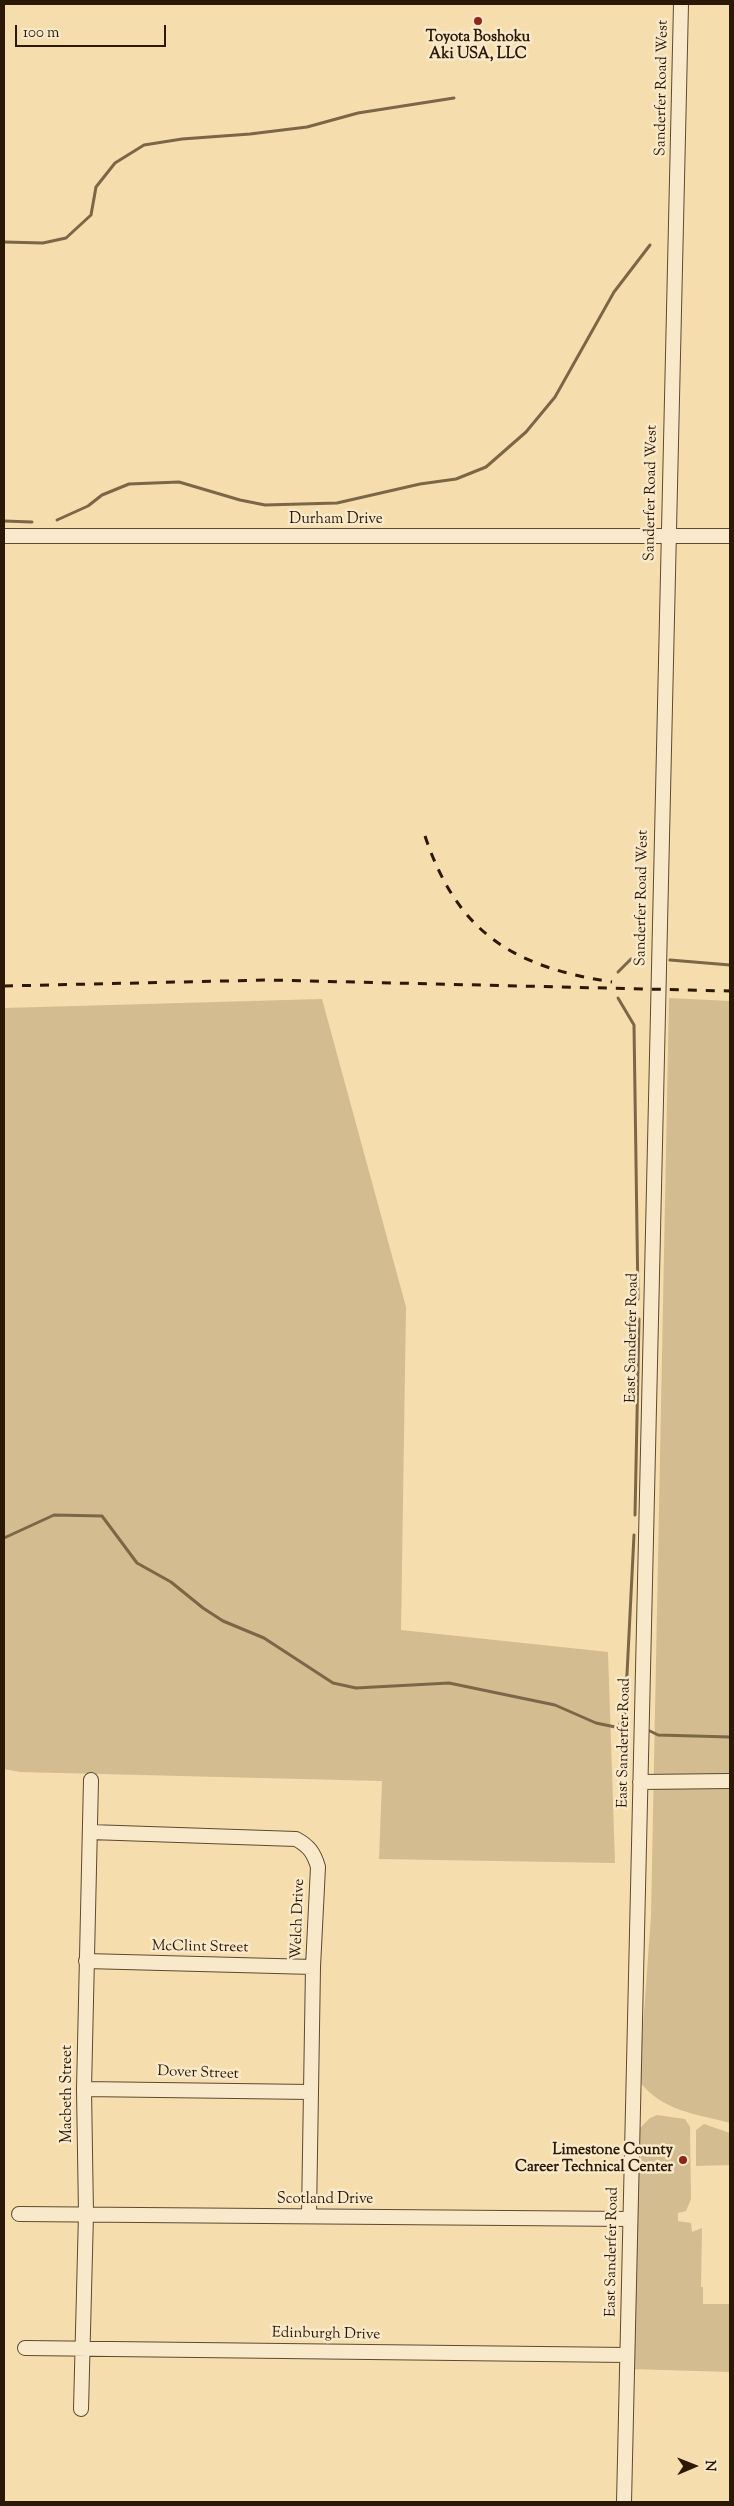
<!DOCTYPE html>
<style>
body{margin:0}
#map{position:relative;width:734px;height:2506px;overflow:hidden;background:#f5ddad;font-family:"Sorts Mill Goudy",serif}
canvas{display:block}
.frame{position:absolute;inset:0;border:5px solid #2b1905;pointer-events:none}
.north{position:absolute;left:669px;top:2441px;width:50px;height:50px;-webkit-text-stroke:4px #f8e9ca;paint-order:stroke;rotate:89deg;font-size:14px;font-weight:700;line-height:20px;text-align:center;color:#2b1905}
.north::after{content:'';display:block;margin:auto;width:18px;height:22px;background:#2b1905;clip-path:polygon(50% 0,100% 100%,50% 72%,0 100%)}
.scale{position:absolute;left:15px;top:25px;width:151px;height:22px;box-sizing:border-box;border:2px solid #2b1905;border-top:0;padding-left:6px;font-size:15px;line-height:18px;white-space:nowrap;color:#2b1905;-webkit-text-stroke:4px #f8e9ca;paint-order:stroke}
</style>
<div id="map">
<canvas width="734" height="2506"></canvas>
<div class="frame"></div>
<div class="north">N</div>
<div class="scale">100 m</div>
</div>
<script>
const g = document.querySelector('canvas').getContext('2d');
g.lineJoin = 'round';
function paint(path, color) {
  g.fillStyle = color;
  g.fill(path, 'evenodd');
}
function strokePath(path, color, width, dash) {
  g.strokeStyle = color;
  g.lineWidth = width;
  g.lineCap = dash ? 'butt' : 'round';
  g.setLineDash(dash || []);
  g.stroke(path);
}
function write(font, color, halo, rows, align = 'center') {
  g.font = font + ' "Sorts Mill Goudy",serif';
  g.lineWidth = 5;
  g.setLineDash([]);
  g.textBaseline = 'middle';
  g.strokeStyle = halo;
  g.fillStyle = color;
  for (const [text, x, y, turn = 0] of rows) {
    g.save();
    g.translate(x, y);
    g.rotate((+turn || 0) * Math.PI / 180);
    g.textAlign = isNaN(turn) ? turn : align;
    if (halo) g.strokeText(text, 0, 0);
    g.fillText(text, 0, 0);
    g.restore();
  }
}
const green = new Path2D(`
 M 669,998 L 730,1001 L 730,2123 C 696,2114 662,2111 639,2081 L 651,1916 Z
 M 322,999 L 406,1307 L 401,1630 L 608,1652 L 615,1863 L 379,1859 L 382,1781 L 20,1772 L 4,1769 L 4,1008 Z
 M 657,2115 L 685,2119 L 690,2127 L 691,2199 L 686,2211 L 678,2213 L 678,2221 L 691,2223 L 692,2232 L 702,2228 L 701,2287 L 703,2287 L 703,2304 L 730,2304 L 730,2372 L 630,2369 L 638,2130 L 650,2118 Z
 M 704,2124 L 730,2133 L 730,2165 L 696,2166 L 696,2130 Z`);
const stream = new Path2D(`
 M 4,242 L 43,243 L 66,238 L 91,215 L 96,187 L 115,163 L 144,145 L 182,139 L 250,134 L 307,127 L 358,113 L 454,98
 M 57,520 L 88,506 L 102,495 L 129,484 L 179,482 L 240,500 L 265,505 L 337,503 L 420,484 L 456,479 L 486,467 L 526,432 L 555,397 L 614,292 L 650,245
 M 4,521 L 32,522
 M 670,960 L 730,965
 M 618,972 L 631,959 L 644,959
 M 618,998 L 634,1025 L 638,1299
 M 635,1515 L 639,1319
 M 4,1538 L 54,1515 L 102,1516 L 137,1563 L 171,1582 L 203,1608 L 223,1621 L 264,1638 L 333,1683 L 356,1688 L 449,1683 L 555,1705 L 596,1723 L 625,1729
 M 617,1729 L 625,1714 L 634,1535
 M 650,1731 L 658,1735 L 730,1737`);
const minor = new Path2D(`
 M 4,536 L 730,536
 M 640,1782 L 730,1781
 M 90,1832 L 296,1839 C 309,1846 314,1853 318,1867 L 313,1967 L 309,2215
 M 86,1961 L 313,1967
 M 84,2089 L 311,2092
 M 19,2214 L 630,2219
 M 25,2348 L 627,2355
 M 81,2409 L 86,2214 L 84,2089 L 91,1780
 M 624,2502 L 681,4`);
const rail = new Path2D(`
 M 425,836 C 458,934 514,967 612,982
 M 4,986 L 268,980 L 730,991`);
const markers = [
 [478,21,5,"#8f2418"],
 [683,2160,5,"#8f2418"]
];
const poiNames = [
 ["Toyota Boshoku",478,38],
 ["Aki USA, LLC",478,55],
 ["Limestone County",673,2151,"right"],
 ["Career Technical Center",673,2168,"right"]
];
const streetNames = [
 ["Sanderfer Road West",663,88,-89],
 ["Sanderfer Road West",652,493,-89],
 ["Durham Drive",336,520],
 ["Sanderfer Road West",643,898,-89],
 ["East Sanderfer Road",633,1338,-89],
 ["East Sanderfer Road",625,1743,-89],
 ["Welch Drive",299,1919,-88],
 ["McClint Street",200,1948,1],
 ["Dover Street",198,2074,2],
 ["Macbeth Street",68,2094,-90],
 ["Scotland Drive",325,2200],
 ["East Sanderfer Road",613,2252,-89],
 ["Edinburgh Drive",326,2335,1]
];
paint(green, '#d3bc90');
strokePath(stream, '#7b6648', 3);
strokePath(minor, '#5e4a2f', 16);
strokePath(minor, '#f8e9ca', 14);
strokePath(rail, '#2b1905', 3, [9, 9]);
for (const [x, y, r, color] of markers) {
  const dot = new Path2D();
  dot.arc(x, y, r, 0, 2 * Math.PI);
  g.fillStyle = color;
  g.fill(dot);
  strokePath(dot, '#f8e9ca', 2);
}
write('bold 15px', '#2b1905', '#f8e9ca', poiNames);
write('15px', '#2b1905', '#f8e9ca', streetNames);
</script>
